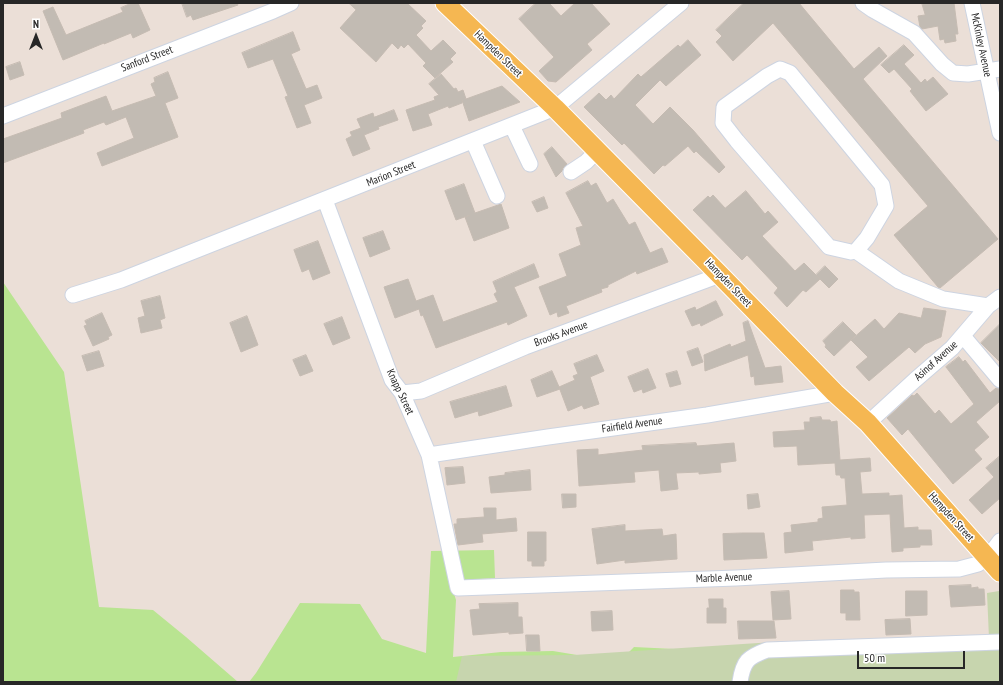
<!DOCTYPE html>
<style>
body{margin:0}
#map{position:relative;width:1003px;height:685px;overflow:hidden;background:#ebdfd7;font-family:"PT Sans Narrow",sans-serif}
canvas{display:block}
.frame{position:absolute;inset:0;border:4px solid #272727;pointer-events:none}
.north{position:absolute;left:16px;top:16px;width:40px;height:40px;-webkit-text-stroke:3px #fff;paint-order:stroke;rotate:0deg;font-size:11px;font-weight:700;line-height:16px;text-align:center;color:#272727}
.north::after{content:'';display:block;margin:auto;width:14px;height:18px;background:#272727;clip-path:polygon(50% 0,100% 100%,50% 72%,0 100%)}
.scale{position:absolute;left:857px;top:651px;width:108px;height:18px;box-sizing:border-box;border:2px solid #272727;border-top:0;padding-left:5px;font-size:12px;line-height:14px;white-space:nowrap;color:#272727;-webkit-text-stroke:3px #fff;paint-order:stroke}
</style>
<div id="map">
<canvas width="1003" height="685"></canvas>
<div class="frame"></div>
<div class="north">N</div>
<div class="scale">50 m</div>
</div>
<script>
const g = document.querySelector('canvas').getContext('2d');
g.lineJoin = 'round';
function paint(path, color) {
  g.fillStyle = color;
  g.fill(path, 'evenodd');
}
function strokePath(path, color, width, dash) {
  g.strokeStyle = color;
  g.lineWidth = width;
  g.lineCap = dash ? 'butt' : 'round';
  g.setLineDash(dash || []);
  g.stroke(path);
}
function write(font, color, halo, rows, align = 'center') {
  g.font = font + ' "PT Sans Narrow",sans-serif';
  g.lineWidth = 3;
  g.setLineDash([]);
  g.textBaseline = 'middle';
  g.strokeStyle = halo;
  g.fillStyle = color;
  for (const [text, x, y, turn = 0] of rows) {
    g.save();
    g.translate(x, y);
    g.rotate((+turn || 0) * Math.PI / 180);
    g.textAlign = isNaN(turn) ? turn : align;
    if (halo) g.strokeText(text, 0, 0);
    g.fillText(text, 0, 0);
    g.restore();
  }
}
const green = new Path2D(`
 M 3,282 L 64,372 L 99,607 L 153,610 L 186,637 L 238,682 L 3,682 Z
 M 494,550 L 495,578 L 450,581 L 456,600 L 453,657 L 501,652 L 553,651 L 619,662 L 634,647 L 735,652 L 732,682 L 249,682 L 256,673 L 300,603 L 360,604 L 382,639 L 426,653 L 431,551 Z`);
const cemetery = new Path2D(`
 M 999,591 L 1000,682 L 456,682 L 462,656 L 574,655 L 789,641 L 989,638 L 987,593 Z`);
const building = new Path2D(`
 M 132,3 L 138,3 L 150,30 L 133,38 L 131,33 L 104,44 L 104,43 L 63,60 L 43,11 L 53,7 L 66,35 L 123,12 L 121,8 Z
 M 182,3 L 237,3 L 238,5 L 193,20 L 191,15 L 187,17 Z
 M 349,3 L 407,3 L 426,21 L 421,26 L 423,28 L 416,35 L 431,51 L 443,40 L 456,53 L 450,59 L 453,62 L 435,78 L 423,66 L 426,63 L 408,44 L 404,48 L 401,45 L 398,49 L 392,43 L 376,62 L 340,28 L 356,10 Z
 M 536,3 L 549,3 L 561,16 L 575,3 L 591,3 L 610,24 L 587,44 L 592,50 L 556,82 L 548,81 L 539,71 L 554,57 L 519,19 Z
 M 744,3 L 799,3 L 854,69 L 879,47 L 887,56 L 863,79 L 998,239 L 940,288 L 938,287 L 894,235 L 928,206 L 773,23 L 733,61 L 716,42 L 722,36 L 716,30 Z
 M 922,3 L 954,3 L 958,34 L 955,34 L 956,41 L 945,43 L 944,39 L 940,40 L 938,26 L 922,29 L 920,27 L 918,16 L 925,15 Z
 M 293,32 L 300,50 L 291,54 L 306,89 L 317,85 L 322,98 L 304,105 L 311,123 L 297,128 L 285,97 L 288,96 L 273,59 L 248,68 L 242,53 Z
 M 688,40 L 701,55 L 666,86 L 660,80 L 635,105 L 653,124 L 670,107 L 693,130 L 725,167 L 719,173 L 696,151 L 694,153 L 688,146 L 665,166 L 663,165 L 654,174 L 624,143 L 622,145 L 584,107 L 599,93 L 606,100 L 611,95 L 614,99 L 638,74 L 641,77 L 678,45 L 680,47 Z
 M 904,45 L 914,55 L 904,64 L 921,83 L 925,79 L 927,82 L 933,77 L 948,94 L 926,111 L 910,91 L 912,89 L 894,69 L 889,73 L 881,65 Z
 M 20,62 L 24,75 L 10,80 L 6,67 Z
 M 168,72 L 178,98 L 165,103 L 178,137 L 102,166 L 97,153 L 134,138 L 126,117 L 106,125 L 104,122 L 83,130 L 84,133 L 3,163 L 3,139 L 62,118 L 61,113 L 106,96 L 112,111 L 156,96 L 151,84 L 155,82 L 154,78 Z
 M 441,74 L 454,89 L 456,88 L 458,92 L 463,90 L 466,99 L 502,86 L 520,102 L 469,121 L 462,100 L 462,103 L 449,108 L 448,106 L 428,114 L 432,125 L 413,131 L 406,110 L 435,100 L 434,97 L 439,95 L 429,84 Z
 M 394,110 L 398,120 L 378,127 L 379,129 L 364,135 L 370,149 L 353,156 L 346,139 L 352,136 L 350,132 L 361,128 L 357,119 L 373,113 L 374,117 Z
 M 552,147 L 567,164 L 563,168 L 562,171 L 556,177 L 544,154 Z
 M 588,181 L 591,186 L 596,183 L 607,203 L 613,199 L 629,225 L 635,222 L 650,253 L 662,248 L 668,262 L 637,274 L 636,271 L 608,285 L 608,287 L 601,289 L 602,292 L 566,306 L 569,313 L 558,317 L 557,312 L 550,315 L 539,287 L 567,276 L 559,254 L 581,245 L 576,228 L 583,226 L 566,193 Z
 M 464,184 L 475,213 L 501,204 L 509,228 L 474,241 L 465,217 L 470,215 L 456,220 L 445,191 Z
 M 746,191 L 765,214 L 768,211 L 778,222 L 762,236 L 795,271 L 804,263 L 820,279 L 806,292 L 803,290 L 787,307 L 774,293 L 778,288 L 747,255 L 742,260 L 693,210 L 708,196 L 710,198 L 713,195 L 725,208 Z
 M 544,197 L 548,208 L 537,212 L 532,202 Z
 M 383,231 L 390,249 L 370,257 L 363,238 Z
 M 318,241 L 330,273 L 313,280 L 309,269 L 302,272 L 294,250 Z
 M 534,264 L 539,277 L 514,287 L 527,316 L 508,325 L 507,322 L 436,348 L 423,315 L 421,316 L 419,309 L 395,318 L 384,287 L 408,279 L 416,301 L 433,295 L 443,322 L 498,302 L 494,294 L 497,292 L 493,282 Z
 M 825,266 L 838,279 L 829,288 L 816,275 Z
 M 160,296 L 165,318 L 160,320 L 162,328 L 141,333 L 138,318 L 145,316 L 141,301 Z
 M 716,301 L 723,315 L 701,326 L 700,323 L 692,326 L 685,311 L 695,307 L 696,310 Z
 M 924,308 L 946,311 L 941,337 L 925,344 L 915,353 L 909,347 L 869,381 L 856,367 L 868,357 L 851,340 L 875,319 L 884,329 L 899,313 L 921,318 Z
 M 102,313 L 112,335 L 108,337 L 109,339 L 93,346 L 84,326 L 87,325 L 85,321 Z
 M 247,316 L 258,345 L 241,352 L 230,323 Z
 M 342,317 L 350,338 L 333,345 L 324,324 Z
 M 748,321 L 765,368 L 781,366 L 783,382 L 755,385 L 754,376 L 751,377 L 748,355 L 705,371 L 704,355 L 730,344 L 731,347 L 746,341 L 743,323 Z
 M 843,322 L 856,335 L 834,356 L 825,347 L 826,345 L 823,341 Z
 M 1000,324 L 1000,362 L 981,343 Z
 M 698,348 L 703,362 L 692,366 L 687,352 Z
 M 99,351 L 104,366 L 87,371 L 82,356 Z
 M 306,355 L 313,371 L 300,376 L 293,360 Z
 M 597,355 L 604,371 L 590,377 L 599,404 L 584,409 L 582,405 L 568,411 L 559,387 L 575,380 L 573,376 L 578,374 L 574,364 Z
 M 959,357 L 963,362 L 965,360 L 990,393 L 996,388 L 1000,389 L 1000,401 L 976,422 L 989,437 L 974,450 L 982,459 L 953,484 L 908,429 L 902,435 L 887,418 L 912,395 L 914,396 L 917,393 L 935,414 L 939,410 L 951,424 L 974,404 L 946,367 Z
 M 648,369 L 656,388 L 643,393 L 642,389 L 634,392 L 628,377 Z
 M 552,371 L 560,389 L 537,397 L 531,380 Z
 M 677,371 L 681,384 L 670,387 L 666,374 Z
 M 506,386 L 512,406 L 479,416 L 478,411 L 455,418 L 450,402 Z
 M 821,417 L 822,420 L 830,420 L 831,422 L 837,421 L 840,460 L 870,458 L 871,471 L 860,472 L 862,494 L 889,493 L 889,496 L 902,495 L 904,528 L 918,527 L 918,530 L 931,530 L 932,545 L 920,545 L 920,547 L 903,548 L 903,551 L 892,552 L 890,514 L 864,515 L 865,538 L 851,539 L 851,537 L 812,541 L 813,550 L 785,553 L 784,533 L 792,532 L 791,525 L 818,522 L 818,519 L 823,518 L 822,507 L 847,505 L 845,478 L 841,478 L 840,475 L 836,475 L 835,463 L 798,465 L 797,446 L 774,447 L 773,432 L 805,430 L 804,422 L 810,422 L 810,418 Z
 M 696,443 L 697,446 L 734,443 L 736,461 L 720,463 L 721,472 L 699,474 L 699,472 L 676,473 L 678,489 L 661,491 L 659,470 L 634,472 L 635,482 L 579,486 L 577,450 L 598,449 L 598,455 L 643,450 L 642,446 Z
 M 1000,456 L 1000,498 L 982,514 L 969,500 L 994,477 L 986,468 Z
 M 463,467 L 465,483 L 447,485 L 445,468 Z
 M 530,470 L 531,490 L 491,493 L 489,477 L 505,475 L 505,473 Z
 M 562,494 L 576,494 L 576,507 L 563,508 Z
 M 758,494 L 760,507 L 748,509 L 747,495 Z
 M 484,508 L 496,508 L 496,520 L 516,518 L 517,531 L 482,534 L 483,542 L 458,545 L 454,524 L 457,524 L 457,519 L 484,517 Z
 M 625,525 L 625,531 L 662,529 L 663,536 L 676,534 L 677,559 L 625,563 L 625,560 L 597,564 L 592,529 Z
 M 528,532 L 546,532 L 546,561 L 544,561 L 544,566 L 532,566 L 532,561 L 528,561 Z
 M 742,533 L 764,533 L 767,558 L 724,560 L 723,534 Z
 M 971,585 L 971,588 L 978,587 L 978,589 L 984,589 L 985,605 L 951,607 L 949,586 Z
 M 841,590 L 854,590 L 854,592 L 859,592 L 860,620 L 846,620 L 846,613 L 841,613 Z
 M 789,591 L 791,619 L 773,620 L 771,592 Z
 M 906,591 L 927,591 L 927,615 L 906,616 Z
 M 709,599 L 723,599 L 723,608 L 726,608 L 726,623 L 707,623 L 707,608 L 709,608 Z
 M 518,603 L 518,617 L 522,617 L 523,633 L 509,634 L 509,632 L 473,635 L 470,610 L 480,609 L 479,604 Z
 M 612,611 L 613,630 L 592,631 L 591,612 Z
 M 910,619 L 911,634 L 886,635 L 885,620 Z
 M 738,621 L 774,621 L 776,638 L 739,639 Z
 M 526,635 L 539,635 L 540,651 L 527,651 Z`);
const minor = new Path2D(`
 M 863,3 L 873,10 L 914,33 L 942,64 L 953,73 L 968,74 L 1000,69
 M 972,3 L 1000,133
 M 3,116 L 273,11 L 291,3
 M 512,126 L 530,164
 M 473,141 L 497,196
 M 571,172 L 586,162 L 597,151
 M 325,200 L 392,380 L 402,393 L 429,455 L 458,588 L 736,578 L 886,570 L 959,569 L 978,564 L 987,558 L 1000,541
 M 856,251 L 867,238 L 886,206 L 882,185 L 790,73 L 780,69 L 767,76 L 724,107 L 723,123 L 737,141 L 829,247 L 851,252 L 856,251 L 899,281 L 943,299 L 988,306
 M 73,295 L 121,280 L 555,108 L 681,3
 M 963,336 L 1000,380
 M 402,393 L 421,391 L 525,347 L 720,275
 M 868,423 L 915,380 L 952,348 L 988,306 L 1000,297
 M 429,455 L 548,437 L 707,415 L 835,393
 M 740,682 C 743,661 748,657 767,650 L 1000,642`);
const major = new Path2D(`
 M 445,3 L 555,108 L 720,275 L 835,393 L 868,423 L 1000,572`);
const streetNames = [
 ["McKinley Avenue",981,45,78],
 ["Hampden Street",498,54,44],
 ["Sanford Street",147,59,-21],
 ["Marion Street",391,174,-22],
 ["Hampden Street",728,283,46],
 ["Brooks Avenue",561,334,-20],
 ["Asinof Avenue",936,361,-42],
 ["Knapp Street",400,392,64],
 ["Fairfield Avenue",632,425,-8],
 ["Hampden Street",951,517,48],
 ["Marble Avenue",724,578,-2]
];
paint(green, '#b9e491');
paint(cemetery, '#c7d5ae');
paint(building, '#c2bbb3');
strokePath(building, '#c5bbb2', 1);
strokePath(minor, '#cdd4e1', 17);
strokePath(major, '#fff', 21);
strokePath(minor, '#fff', 15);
strokePath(major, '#f5b752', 19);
write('11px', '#272727', '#fff', streetNames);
</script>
